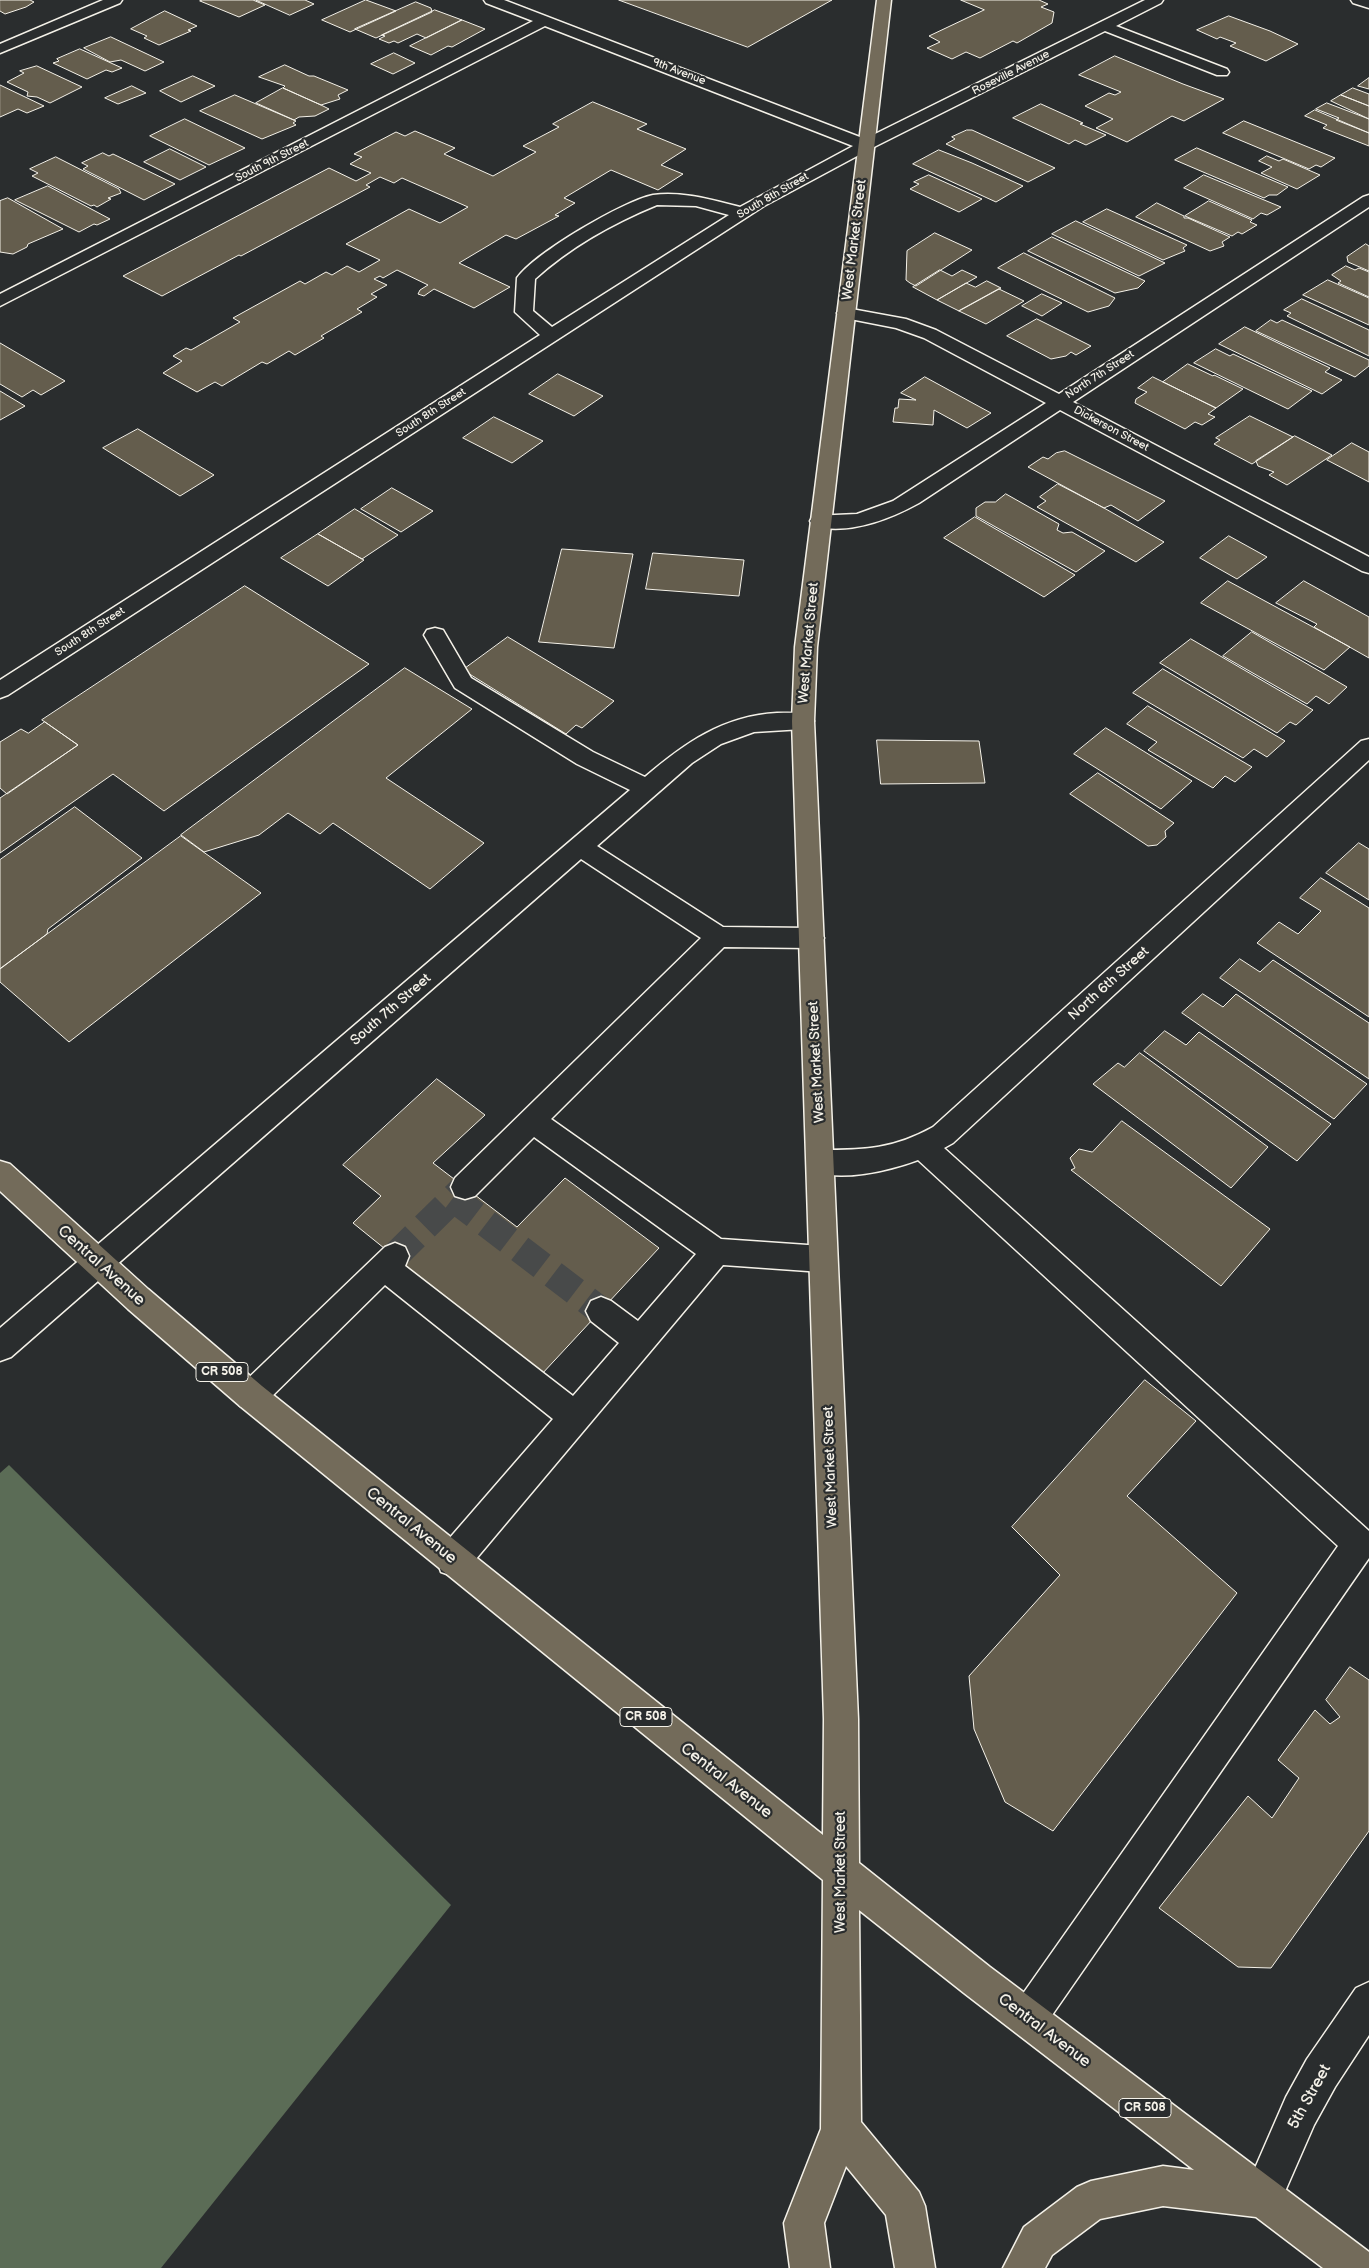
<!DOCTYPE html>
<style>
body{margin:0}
canvas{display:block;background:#2a2d2e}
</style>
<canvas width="1369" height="2268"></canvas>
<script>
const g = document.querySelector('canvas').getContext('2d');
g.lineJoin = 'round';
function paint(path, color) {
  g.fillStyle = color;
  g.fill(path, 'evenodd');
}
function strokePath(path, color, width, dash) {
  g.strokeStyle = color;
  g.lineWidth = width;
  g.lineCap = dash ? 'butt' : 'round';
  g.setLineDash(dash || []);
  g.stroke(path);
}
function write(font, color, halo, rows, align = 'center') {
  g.font = font + ' "Balsamiq Sans",sans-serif';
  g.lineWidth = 4.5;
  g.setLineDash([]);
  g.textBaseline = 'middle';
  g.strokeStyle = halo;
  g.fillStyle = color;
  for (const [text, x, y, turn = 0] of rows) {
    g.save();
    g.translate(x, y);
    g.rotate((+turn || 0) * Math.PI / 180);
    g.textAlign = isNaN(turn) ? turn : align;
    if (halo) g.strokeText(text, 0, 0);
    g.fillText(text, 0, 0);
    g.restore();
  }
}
const green = new Path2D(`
 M 9,1465 L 451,1905 L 161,2268 L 0,2268 L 0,1473 Z`);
const building = new Path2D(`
 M 0,0 L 30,0 L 34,2 L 26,7 L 5,14 L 0,11 Z
 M 203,0 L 253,0 L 265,5 L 239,17 L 200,1 Z
 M 256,0 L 305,0 L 314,4 L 290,15 Z
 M 366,0 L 396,11 L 350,32 L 322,20 Z
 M 619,0 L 832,0 L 748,47 Z
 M 961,0 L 1039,0 L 1048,4 L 1041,7 L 1054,12 L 1052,23 L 1017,43 L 1013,41 L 980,58 L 966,52 L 952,59 L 927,48 L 940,42 L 929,36 L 984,10 Z
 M 416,2 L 431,8 L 432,12 L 376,38 L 355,29 Z
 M 435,10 L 462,20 L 426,38 L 417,34 L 398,43 L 394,41 L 389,43 L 379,39 L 385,36 L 382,35 Z
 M 165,11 L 197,26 L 188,30 L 191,31 L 159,45 L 144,38 L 147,36 L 131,29 Z
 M 1229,16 L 1270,31 L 1298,44 L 1266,61 L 1230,46 L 1236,43 L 1220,37 L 1217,39 L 1197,30 Z
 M 462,20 L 485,29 L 452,47 L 448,46 L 431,55 L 410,46 Z
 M 111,37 L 164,62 L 145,71 L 121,60 L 110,62 L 84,48 Z
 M 80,49 L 122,68 L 112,72 L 106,70 L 87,79 L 53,63 L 59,61 L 57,59 Z
 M 394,53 L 415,63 L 393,74 L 371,64 Z
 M 1115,56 L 1183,84 L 1224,99 L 1184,121 L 1172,116 L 1127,142 L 1096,128 L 1113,119 L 1085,106 L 1109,93 L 1115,95 L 1121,92 L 1079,75 Z
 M 285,65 L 309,76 L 314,76 L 348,90 L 338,95 L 340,99 L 321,105 L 283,88 L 285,86 L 259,77 Z
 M 37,66 L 82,87 L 50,103 L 37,97 L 27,96 L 28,92 L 7,82 L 24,73 L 20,71 Z
 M 193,76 L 215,86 L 181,102 L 160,91 Z
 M 1369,78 L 1369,89 L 1358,86 Z
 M 0,85 L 44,106 L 27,113 L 18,109 L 0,117 Z
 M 132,86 L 146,93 L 118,104 L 105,98 Z
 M 283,88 L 321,105 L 329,109 L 315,116 L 299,117 L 294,120 L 256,103 Z
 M 1353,88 L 1369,94 L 1369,106 L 1341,95 Z
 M 235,95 L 296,121 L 293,123 L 296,125 L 262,139 L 200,111 Z
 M 1341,95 L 1369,106 L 1369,119 L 1331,101 Z
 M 593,102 L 647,124 L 637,129 L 686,149 L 661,165 L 683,174 L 658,190 L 611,170 L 564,198 L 575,203 L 555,215 L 559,216 L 516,239 L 506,235 L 459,263 L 510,287 L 474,308 L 434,289 L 424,296 L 418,294 L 420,290 L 428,285 L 397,270 L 383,278 L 380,276 L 374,279 L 387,285 L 371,294 L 377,297 L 357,309 L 362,312 L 321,336 L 324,338 L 295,355 L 289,351 L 267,364 L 262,362 L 222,386 L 215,382 L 197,392 L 163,373 L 182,361 L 173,356 L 186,348 L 191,350 L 240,322 L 233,318 L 300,281 L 305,284 L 326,272 L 332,275 L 347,266 L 359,272 L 380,260 L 346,244 L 409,209 L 440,223 L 468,207 L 402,178 L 394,183 L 380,177 L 366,185 L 370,187 L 241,256 L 239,255 L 162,296 L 123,276 L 329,168 L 356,181 L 371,173 L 350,164 L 362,157 L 354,154 L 396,132 L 405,136 L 415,131 L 455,148 L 444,154 L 493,176 L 536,152 L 523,146 L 559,127 L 553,124 Z
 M 1327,103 L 1369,119 L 1369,133 L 1336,120 L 1339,118 L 1316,109 Z
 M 1041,104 L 1083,123 L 1080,124 L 1106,135 L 1086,145 L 1075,140 L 1069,144 L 1013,118 Z
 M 1315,110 L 1369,133 L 1369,146 L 1323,128 L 1327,125 L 1305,116 Z
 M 185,119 L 245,148 L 209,165 L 150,136 Z
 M 1244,121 L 1335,158 L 1321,167 L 1316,165 L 1309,169 L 1223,133 Z
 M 967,130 L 972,130 L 1055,168 L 1028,182 L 946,144 L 955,139 L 952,137 Z
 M 1197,148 L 1288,187 L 1277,195 L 1269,195 L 1264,198 L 1175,160 Z
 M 170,149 L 206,167 L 180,180 L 144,162 Z
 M 939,150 L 972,163 L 1023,186 L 996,202 L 913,164 Z
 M 103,153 L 109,156 L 113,154 L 175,184 L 144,200 L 83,169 L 88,166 L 82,163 Z
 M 1267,156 L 1279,161 L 1283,159 L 1320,175 L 1297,189 L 1261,173 L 1272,167 L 1259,161 Z
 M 56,157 L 119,189 L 121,193 L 108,198 L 111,199 L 97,207 L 94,205 L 91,206 L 32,176 L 38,173 L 30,169 Z
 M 929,175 L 982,199 L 959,212 L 910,189 L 919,184 L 914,182 Z
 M 1204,175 L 1281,207 L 1267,215 L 1261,213 L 1253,219 L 1184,188 Z
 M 48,186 L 110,219 L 97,225 L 94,224 L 79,232 L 15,200 Z
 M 8,198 L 63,229 L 28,244 L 27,247 L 13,254 L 0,252 L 0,201 Z
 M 1209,201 L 1252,220 L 1250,222 L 1257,225 L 1242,234 L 1238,232 L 1232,236 L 1185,216 Z
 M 1157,203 L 1184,216 L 1184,218 L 1188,218 L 1230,237 L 1222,242 L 1224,246 L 1210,251 L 1136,217 Z
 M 1107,209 L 1187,245 L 1183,248 L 1185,251 L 1163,260 L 1083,222 Z
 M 1076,221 L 1165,263 L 1139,276 L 1052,234 Z
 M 935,233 L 972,250 L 916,286 L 910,283 L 906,280 L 907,251 Z
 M 1052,237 L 1145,281 L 1138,288 L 1115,293 L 1028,251 Z
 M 1366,244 L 1369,246 L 1369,271 L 1348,262 L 1347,257 Z
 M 1024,253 L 1115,298 L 1109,306 L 1088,312 L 998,268 Z
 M 1346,266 L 1355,270 L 1359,268 L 1369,272 L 1369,297 L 1338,283 L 1341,281 L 1332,275 Z
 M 940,270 L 952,276 L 962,270 L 977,277 L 937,300 L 913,287 Z
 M 1328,280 L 1369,298 L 1369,325 L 1303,295 Z
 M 987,281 L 1001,288 L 959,311 L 937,300 L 966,283 L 975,287 Z
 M 999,289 L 1024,301 L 986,324 L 959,311 Z
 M 1042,294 L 1062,303 L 1042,316 L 1022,306 Z
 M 1302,299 L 1369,330 L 1369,356 L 1287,316 L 1291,313 L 1284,310 Z
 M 1037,319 L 1091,346 L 1076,355 L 1071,352 L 1066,356 L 1051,359 L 1007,336 Z
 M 1271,320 L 1277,323 L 1282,320 L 1369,360 L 1369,366 L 1355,377 L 1256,331 Z
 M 1245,327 L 1330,368 L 1325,372 L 1342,380 L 1322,394 L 1219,344 Z
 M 0,343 L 65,381 L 41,395 L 33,390 L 22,397 L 0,384 Z
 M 1216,349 L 1230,356 L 1233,354 L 1312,391 L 1288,409 L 1194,363 Z
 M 1188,364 L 1213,376 L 1214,375 L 1243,389 L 1216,408 L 1163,382 Z
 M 558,374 L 603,396 L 574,416 L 529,394 Z
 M 925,377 L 991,413 L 967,428 L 934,410 L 933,425 L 893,422 L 895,408 L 898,408 L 899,399 L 916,400 L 901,393 Z
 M 1153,377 L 1216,408 L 1208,414 L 1215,417 L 1202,425 L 1195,422 L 1185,429 L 1135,403 L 1136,399 L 1147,392 L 1138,388 Z
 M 0,391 L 25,406 L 0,420 Z
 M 1250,416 L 1293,437 L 1252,464 L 1214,444 L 1220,440 L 1216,438 Z
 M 494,417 L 543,441 L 512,463 L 463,438 Z
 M 138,429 L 214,475 L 180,496 L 103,448 Z
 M 1295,436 L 1332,455 L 1287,485 L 1269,475 L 1274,472 L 1258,466 L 1256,461 Z
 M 1352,443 L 1369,452 L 1369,482 L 1327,460 Z
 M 1065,451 L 1165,501 L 1138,521 L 1111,505 L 1104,508 L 1028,467 L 1043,457 L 1048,459 L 1056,453 Z
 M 1058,484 L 1104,508 L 1164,542 L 1136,562 L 1037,507 L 1046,501 L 1040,497 Z
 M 392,488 L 433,511 L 401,532 L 361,509 Z
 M 1006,494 L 1059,524 L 1057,530 L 1063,533 L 1072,532 L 1105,551 L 1076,572 L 976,516 L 976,508 L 985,502 L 995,502 Z
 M 355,509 L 398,535 L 362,559 L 318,534 Z
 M 975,517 L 1075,575 L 1044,597 L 944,538 Z
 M 318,534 L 362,559 L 364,560 L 328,586 L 281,558 Z
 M 1229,536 L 1267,557 L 1237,579 L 1200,558 Z
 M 562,549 L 633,554 L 614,648 L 539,642 Z
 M 653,553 L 744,560 L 739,596 L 646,589 Z
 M 1228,581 L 1350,647 L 1324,670 L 1201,603 Z
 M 1304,581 L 1369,617 L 1369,658 L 1314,627 L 1317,624 L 1276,603 Z
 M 245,586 L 369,664 L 164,811 L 113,774 L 0,853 L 0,798 L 78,745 L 42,720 Z
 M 1252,632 L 1347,687 L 1329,704 L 1316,696 L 1307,704 L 1223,656 Z
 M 508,637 L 614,701 L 582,728 L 576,725 L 566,734 L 463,670 Z
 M 1191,639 L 1313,710 L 1296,725 L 1290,722 L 1277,733 L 1160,663 Z
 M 405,668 L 472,709 L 386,778 L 484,843 L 430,889 L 333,823 L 320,834 L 288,813 L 259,835 L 204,852 L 181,835 Z
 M 1163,669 L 1285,741 L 1267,757 L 1254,749 L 1243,758 L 1133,693 Z
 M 1148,706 L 1252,767 L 1235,782 L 1225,776 L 1213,788 L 1148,750 L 1157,742 L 1127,724 Z
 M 45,722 L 78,745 L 7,794 L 0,788 L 0,742 L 21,729 L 28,733 Z
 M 1106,728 L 1192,781 L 1161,809 L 1074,754 Z
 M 877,740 L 979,741 L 985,783 L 881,784 Z
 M 1098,773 L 1174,823 L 1165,831 L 1166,837 L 1157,845 L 1148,846 L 1070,794 Z
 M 75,807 L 142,858 L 48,929 L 47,934 L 0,969 L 0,860 Z
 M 181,836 L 261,893 L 69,1042 L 0,982 L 0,969 Z
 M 1359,843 L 1369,849 L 1369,900 L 1326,873 Z
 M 1321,878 L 1369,908 L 1369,1017 L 1257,943 L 1279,922 L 1298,934 L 1321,911 L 1300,898 Z
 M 1240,959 L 1260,972 L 1273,960 L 1369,1023 L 1369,1079 L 1220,978 Z
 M 1203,994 L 1223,1007 L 1236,994 L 1367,1084 L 1334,1119 L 1182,1013 Z
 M 1165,1031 L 1186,1045 L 1199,1032 L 1331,1124 L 1297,1161 L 1144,1051 Z
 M 1140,1053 L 1268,1147 L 1231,1188 L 1093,1084 L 1118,1063 L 1124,1067 Z
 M 437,1079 L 485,1115 L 433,1163 L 517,1227 L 565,1178 L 659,1248 L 541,1375 L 353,1223 L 381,1196 L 343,1165 Z
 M 1122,1121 L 1270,1229 L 1221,1286 L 1071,1170 L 1075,1168 L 1070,1158 L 1079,1149 L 1092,1152 Z
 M 1145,1380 L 1196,1421 L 1127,1496 L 1237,1593 L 1053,1831 L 1005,1802 L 974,1729 L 969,1676 L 1060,1575 L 1012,1527 Z
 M 1350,1667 L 1369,1680 L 1369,1831 L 1271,1968 L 1238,1967 L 1159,1908 L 1248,1796 L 1272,1818 L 1299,1778 L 1278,1760 L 1315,1710 L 1330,1724 L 1340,1717 L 1326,1700 Z`);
const minorTunnel = new Path2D(`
 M 453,1198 L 601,1311
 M 395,1256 L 465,1187`);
const minor = new Path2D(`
 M 103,0 L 122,0 L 120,3 L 0,53 L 0,44 Z
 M 484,0 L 504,0 L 865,139 L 1145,0 L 1163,0 L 1161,3 L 1116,26 L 1227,69 L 1229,72 L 1227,75 L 1217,75 L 1105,31 L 872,148 L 764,206 L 8,695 L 0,698 L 0,680 L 540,335 L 515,312 L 517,278 C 535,253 623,201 653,195 C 682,191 712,200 740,207 L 853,146 L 545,26 L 0,306 L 0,294 L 533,21 L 486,3 ZM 657,205 L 696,206 L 729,215 L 552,327 L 533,311 L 535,279 C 570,247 613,223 657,205 Z
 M 1351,0 L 1369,0 L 1369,8 L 1353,3 Z
 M 1369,195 L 1369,207 L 1073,402 L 1369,557 L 1369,573 L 1362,571 L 1060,410 L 919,503 C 888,520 849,535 813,526 L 810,521 L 813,516 L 857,514 L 893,501 L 1046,403 L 924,338 L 896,328 L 840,317 L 837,313 L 840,309 L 846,308 L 906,319 L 936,330 L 1059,394 L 1363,197 Z
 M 435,628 L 443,630 L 471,678 L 593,752 L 645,777 C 685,743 723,716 777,713 C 788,713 800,712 811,715 L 814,721 L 811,727 L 803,729 L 754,732 L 721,744 L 692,763 L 597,846 L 723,927 L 811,928 L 820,931 L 824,938 L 820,945 L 811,948 L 724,947 L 551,1119 L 721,1239 L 822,1246 L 832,1250 L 836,1259 L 832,1268 L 822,1272 L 723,1265 L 465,1572 L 453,1576 L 441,1572 L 437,1560 L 441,1548 L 553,1419 L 385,1285 L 262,1406 L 251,1411 L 240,1406 L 236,1396 L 240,1386 L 385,1247 L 395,1243 L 405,1247 L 409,1256 L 405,1266 L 573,1396 L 619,1343 L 591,1321 L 586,1311 L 591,1301 L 601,1297 L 611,1301 L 638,1321 L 696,1254 L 534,1137 L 475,1196 L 465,1199 L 455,1196 L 451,1187 L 455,1178 L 701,938 L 581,859 L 11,1357 L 0,1361 L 0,1328 L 630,790 L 577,764 L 455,688 L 424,635 L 427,630 Z
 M 1369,739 L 1369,760 L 953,1143 L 944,1148 L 1369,1531 L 1369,1558 L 1041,2031 L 1028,2037 L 1015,2031 L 1009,2018 L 1015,2005 L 1338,1546 L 918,1160 C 888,1171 842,1182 811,1171 L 807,1162 L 811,1153 L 821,1150 C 866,1150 893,1149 933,1127 L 1361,741 Z
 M 1369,1982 L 1369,2035 L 1335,2087 L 1314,2125 L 1276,2212 L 1262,2218 L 1248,2212 L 1242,2198 L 1286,2097 L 1307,2059 L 1356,1988 Z`);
const major = new Path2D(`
 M 877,0 L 891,0 L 817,647 L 814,721 L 858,1719 L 859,1863 L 990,1967 L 1369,2252 L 1369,2268 L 1323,2268 L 1256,2217 L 1163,2206 L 1100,2219 L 1052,2255 L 1045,2268 L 1003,2268 L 1024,2227 L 1077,2187 L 1091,2181 L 1163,2166 L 1194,2170 L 964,1993 L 859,1910 L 861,2122 L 919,2192 L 925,2206 L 935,2268 L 895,2268 L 886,2215 L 846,2166 L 824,2223 L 830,2268 L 790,2268 L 784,2223 L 821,2129 L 823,1880 L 240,1406 L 128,1309 L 0,1191 L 0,1161 L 10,1164 L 148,1289 L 262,1386 L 823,1835 L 824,1719 L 792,721 L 795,647 Z`);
const farStreetnames = [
 ["9th Avenue",679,72,21],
 ["Roseville Avenue",1011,73,-27],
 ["South 9th Street",272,161,-27],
 ["South 8th Street",773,196,-30],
 ["North 7th Street",1100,375,-33],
 ["South 8th Street",431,413,-33],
 ["Dickerson Street",1111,429,28],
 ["South 8th Street",90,632,-33]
];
const shields = [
 [222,1372,52],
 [646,1717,52],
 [1145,2108,52]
];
const shieldNames = [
 ["CR 508",222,1372],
 ["CR 508",646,1717],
 ["CR 508",1145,2108]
];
const streetNames = [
 ["West Market Street",855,240,-83],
 ["West Market Street",809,643,-85],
 ["North 6th Street",1109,984,-42],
 ["South 7th Street",391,1010,-41],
 ["West Market Street",817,1062,-93],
 ["West Market Street",831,1467,-92],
 ["West Market Street",841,1872,-90]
];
const nearStreetnames = [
 ["Central Avenue",101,1266,42],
 ["Central Avenue",411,1526,39],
 ["Central Avenue",726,1781,38],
 ["Central Avenue",1044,2031,37],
 ["5th Street",1310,2097,-61]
];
paint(green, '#5b6c56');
paint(building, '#645d4d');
strokePath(building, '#f4f1e8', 1);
strokePath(minorTunnel, '#484a4a', 28, [28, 14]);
strokePath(minor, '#f4f1e8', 3);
strokePath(major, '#f4f1e8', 3);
paint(minor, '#2a2d2e');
paint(major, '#736b5a');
write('11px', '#f4f1e8', '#2a2d2e', farStreetnames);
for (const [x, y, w] of shields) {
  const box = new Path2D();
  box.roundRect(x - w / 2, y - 9.5, w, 19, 4);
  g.fillStyle = '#2a2d2e';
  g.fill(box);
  strokePath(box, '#f4f1e8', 1);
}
write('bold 12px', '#f4f1e8', null, shieldNames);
write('14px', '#f4f1e8', '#2a2d2e', streetNames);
write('16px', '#f4f1e8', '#2a2d2e', nearStreetnames);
</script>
